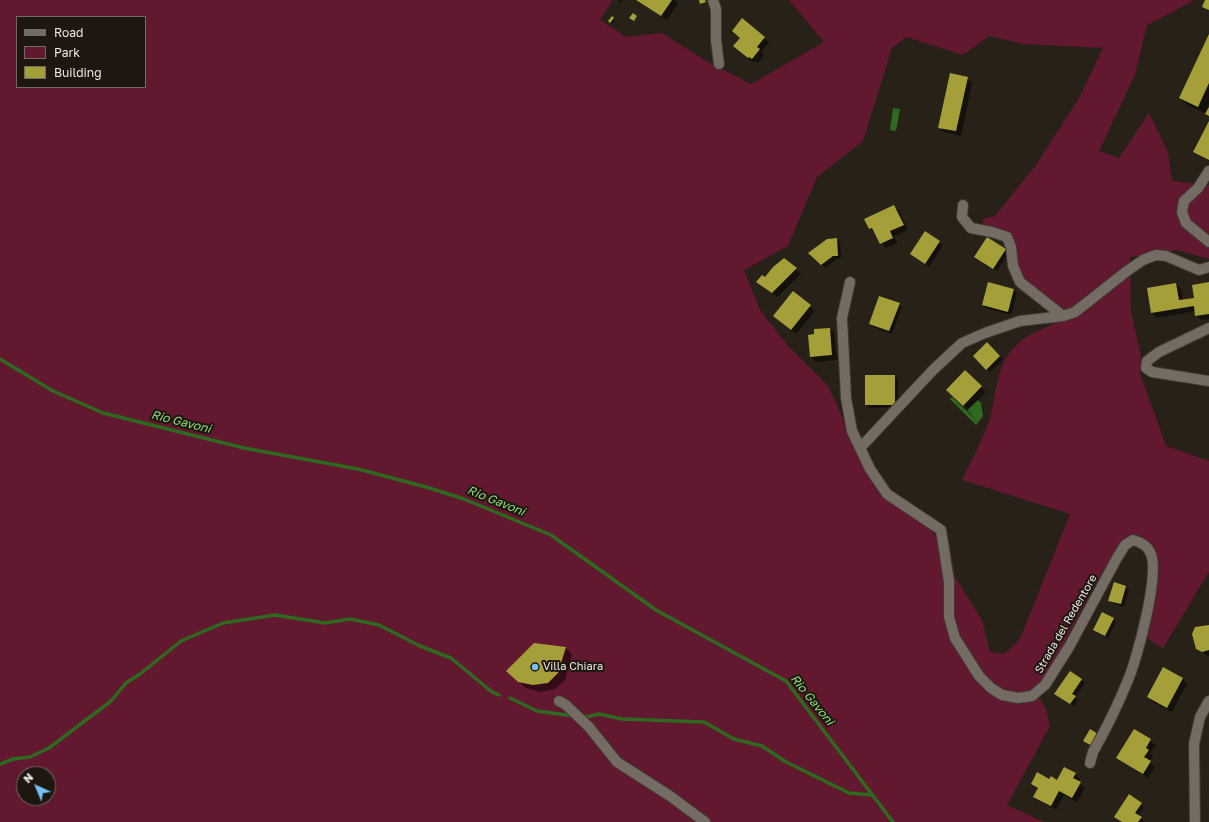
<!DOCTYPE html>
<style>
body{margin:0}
#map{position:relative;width:1209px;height:822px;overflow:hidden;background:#272118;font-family:"Golos Text",sans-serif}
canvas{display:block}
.legend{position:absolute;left:16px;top:16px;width:130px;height:72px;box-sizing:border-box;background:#1d170f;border:1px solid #716b64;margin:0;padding:5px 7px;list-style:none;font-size:12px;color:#eee9e4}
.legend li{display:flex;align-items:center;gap:8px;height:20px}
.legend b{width:20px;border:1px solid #716b64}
.north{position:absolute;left:16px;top:766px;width:40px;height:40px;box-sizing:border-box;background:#1d170f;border:1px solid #716b64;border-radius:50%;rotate:316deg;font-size:11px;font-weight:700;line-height:16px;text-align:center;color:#eee9e4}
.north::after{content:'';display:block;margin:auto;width:14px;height:18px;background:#73c1f6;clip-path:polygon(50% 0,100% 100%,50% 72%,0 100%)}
</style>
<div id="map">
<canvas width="1209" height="822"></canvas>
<ul class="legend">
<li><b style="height:5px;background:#746c62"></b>Road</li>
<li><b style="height:11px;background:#62182f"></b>Park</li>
<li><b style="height:11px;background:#a49f39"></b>Building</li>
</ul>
<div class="north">N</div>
</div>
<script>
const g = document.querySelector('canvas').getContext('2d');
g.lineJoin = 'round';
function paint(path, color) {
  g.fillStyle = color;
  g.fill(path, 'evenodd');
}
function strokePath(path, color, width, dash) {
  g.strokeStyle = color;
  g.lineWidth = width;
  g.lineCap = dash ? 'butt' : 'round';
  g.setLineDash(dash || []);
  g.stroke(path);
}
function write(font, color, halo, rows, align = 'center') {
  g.font = font + ' "Golos Text",sans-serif';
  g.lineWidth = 4;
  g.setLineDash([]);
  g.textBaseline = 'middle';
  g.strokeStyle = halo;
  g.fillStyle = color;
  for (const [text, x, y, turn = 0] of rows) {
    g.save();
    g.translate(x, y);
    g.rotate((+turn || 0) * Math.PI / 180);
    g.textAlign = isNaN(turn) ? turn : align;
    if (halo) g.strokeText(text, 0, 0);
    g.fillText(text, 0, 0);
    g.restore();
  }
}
const green = new Path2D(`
 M 0,0 L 610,0 L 612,1 L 600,20 L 626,37 L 662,33 L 708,62 L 751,84 L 824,42 L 789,0 L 1195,0 L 1147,25 L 1135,75 L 1099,151 L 1119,158 L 1149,113 L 1168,152 L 1172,181 L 1209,185 L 1209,259 L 1177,250 L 1130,257 L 1131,311 L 1141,356 L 1140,374 L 1166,446 L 1209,461 L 1209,572 L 1163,648 L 1148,639 L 1159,574 C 1159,553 1153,539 1131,535 L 1120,542 L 1092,590 L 1055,660 L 1042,680 L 1033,688 L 1046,709 L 1050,726 L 1007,805 L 1044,822 L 0,822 ZM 17,17 L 145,17 L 145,87 L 17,87 ZM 989,36 L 1023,44 L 1103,48 L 1079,98 L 1036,165 L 995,216 L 983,219 L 983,226 L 997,228 L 1009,235 L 1019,273 L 1023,280 L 1060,310 L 1061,319 C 1049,328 1033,331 1021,341 C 994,361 998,396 988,424 C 981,443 971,462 962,480 L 1070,514 L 1020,639 L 1004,654 L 990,652 L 982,620 L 955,577 L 948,535 L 936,537 L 929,527 L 880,495 L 860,458 L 829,387 L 789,347 L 760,310 L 744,270 L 788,246 L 817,177 L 863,141 L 892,48 L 906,37 L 963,55 ZM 24,774 L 48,774 L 48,798 L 24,798 Z`);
const water = new Path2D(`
 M 893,108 L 900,109 L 896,131 L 890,130 Z
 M 952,397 L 977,421 L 967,410 L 978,400 L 981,403 L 983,416 L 976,425 L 950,399 Z`);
const shadow = new Path2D(`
 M 618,0 L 623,0 L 621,3 Z
 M 635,0 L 674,0 L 678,3 L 667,20 Z
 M 612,17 L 615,20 L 612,24 L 609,21 Z
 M 1209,36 L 1209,104 L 1205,113 L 1187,105 L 1181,98 Z
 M 764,38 L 769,42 L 761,52 L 764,55 L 758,63 L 755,61 L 753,62 L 739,51 Z
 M 967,78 L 972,83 L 961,136 L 944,132 L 939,127 Z
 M 1209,123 L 1209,161 L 1195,152 Z
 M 894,206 L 899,211 L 908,230 L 894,236 L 897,243 L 886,248 L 881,243 L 876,233 L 869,229 L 865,220 Z
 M 925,232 L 943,245 L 929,267 L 911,254 Z
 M 837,239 L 840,242 L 841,258 L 837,259 L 825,268 L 810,253 Z
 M 1005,250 L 1008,253 L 997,271 L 979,260 Z
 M 796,269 L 801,274 L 777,297 L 758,282 Z
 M 1209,283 L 1209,319 L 1201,320 L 1196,315 L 1196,311 L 1157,318 L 1152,313 L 1148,289 L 1176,284 L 1181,289 L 1183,300 L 1195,298 Z
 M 1014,290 L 1017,293 L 1011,315 L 986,308 L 983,305 Z
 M 793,292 L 815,311 L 796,334 L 779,321 Z
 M 899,304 L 902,307 L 892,334 L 873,327 L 870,324 Z
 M 830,329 L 834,333 L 837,360 L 816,362 L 811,357 L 809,336 Z
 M 987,343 L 1003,359 L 990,372 L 974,356 Z
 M 965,371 L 986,392 L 968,410 L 947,390 Z
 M 895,376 L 898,379 L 898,407 L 869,408 L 866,405 Z
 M 1126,587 L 1129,590 L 1124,607 L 1112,603 L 1109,600 Z
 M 1113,619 L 1116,622 L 1108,638 L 1095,630 Z
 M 1209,626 L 1209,656 L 1207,656 L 1197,648 Z
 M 566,648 L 572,654 L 565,680 L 555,689 L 541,692 L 526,688 L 514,678 Z
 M 1163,669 L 1183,679 L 1187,684 L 1172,712 L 1153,702 L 1148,697 Z
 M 1070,672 L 1085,683 L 1075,697 L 1078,700 L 1074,706 L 1059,697 Z
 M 1134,730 L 1156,745 L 1150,753 L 1153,756 L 1149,762 L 1155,767 L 1148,778 L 1118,757 Z
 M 1075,774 L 1080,779 L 1078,782 L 1085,788 L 1077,802 L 1064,795 L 1056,810 L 1034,796 L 1038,790 L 1032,784 L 1050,780 L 1058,781 Z
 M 1141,804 L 1144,807 L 1138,816 L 1144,821 L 1143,822 L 1122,822 L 1118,820 Z`);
const stream = new Path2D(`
 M 0,359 L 53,391 L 103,413 L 244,448 L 358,469 L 426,487 L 464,499 L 551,535 L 656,610 L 786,681 L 893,822
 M 510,698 L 537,711 L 574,716
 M 582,718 L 599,714 L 622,719 L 704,722 L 734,739 L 762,746 L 786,762 L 849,793 L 872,795
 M 0,764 L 13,759 L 30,757 L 49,748 L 111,701 L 126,683 L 140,674 L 181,641 L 223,623 L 275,615 L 325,623 L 350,619 L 379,625 L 420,646 L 451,658 L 492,692 L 499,695`);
const building = new Path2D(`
 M 636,0 L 672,0 L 661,16 Z
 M 699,0 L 705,0 L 706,2 L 700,4 Z
 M 1205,0 L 1209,0 L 1209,10 L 1202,7 Z
 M 633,13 L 637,16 L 634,21 L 629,18 Z
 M 612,16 L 614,18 L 610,23 L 608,21 Z
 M 742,18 L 765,37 L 757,47 L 760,49 L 752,59 L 749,57 L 748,58 L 733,46 L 740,38 L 732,31 Z
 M 1209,34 L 1209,83 L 1198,107 L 1179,98 Z
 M 950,73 L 968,77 L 956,131 L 938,128 Z
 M 1209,107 L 1209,116 L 1205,114 Z
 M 1209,121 L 1209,160 L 1193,152 Z
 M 894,205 L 904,225 L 890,231 L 893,238 L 880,244 L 872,228 L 869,229 L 864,219 Z
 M 925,231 L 940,241 L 925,264 L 910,254 Z
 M 987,237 L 1006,249 L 993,269 L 974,257 Z
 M 837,238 L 838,256 L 833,256 L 821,265 L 808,253 L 827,239 Z
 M 784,258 L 797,268 L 772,293 L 756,282 L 762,275 L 765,277 L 773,267 Z
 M 988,282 L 1014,289 L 1008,312 L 982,305 Z
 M 1209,282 L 1209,314 L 1195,316 L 1194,306 L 1151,313 L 1147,288 L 1176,283 L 1179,300 L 1194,298 L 1192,285 Z
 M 793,291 L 811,305 L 791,330 L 773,316 Z
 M 879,296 L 900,303 L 889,331 L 869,324 Z
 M 830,328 L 832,355 L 810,357 L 808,335 L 814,334 L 814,329 Z
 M 987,342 L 1000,356 L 986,370 L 973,356 Z
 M 965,370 L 982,386 L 963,406 L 946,390 Z
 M 865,375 L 895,375 L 895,405 L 865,405 Z
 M 1114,582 L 1126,586 L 1121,604 L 1108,601 Z
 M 1102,612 L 1114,618 L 1105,636 L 1093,630 Z
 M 1209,625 L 1209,650 L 1202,652 L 1196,649 L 1192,634 L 1195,627 Z
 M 534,643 L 566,647 L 558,673 L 548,683 L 533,685 L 518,682 L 506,671 Z
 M 1163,667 L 1183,678 L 1167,708 L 1147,697 Z
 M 1070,671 L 1082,679 L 1072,694 L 1076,696 L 1070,704 L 1054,694 Z
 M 1090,729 L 1098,734 L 1092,746 L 1083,741 Z
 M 1134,729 L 1151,739 L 1146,748 L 1149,750 L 1144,757 L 1151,761 L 1143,774 L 1116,758 Z
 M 1064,767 L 1076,773 L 1073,778 L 1081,782 L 1072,798 L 1059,791 L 1051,806 L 1033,797 L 1038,788 L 1031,784 L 1037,772 L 1049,779 L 1051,776 L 1057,780 Z
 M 1129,794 L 1142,803 L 1135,813 L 1142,817 L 1138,822 L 1122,822 L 1114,817 Z`);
const minor = new Path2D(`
 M 713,0 L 716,9 L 716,40 L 719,64
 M 1209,171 L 1198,188 L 1184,201 L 1182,212 L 1186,223 L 1209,242
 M 963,205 L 962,217 L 971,228 L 992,232 L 1007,237 L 1011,247 L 1013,266 L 1020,282 L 1063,316
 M 850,282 L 842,318 L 846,398 L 852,431 L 870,469 L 887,494 L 941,530 L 949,582 L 949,617 L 955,638 L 979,676 L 991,688 L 1002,695 L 1018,698 L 1032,696 L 1045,685 L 1069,647 L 1117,558 L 1125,545 L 1133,540 C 1140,542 1147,545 1150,552 C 1161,571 1137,659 1128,680 C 1118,705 1106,729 1093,752 L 1090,763
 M 1209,328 L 1159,352 L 1147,361 L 1146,368 L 1152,372 L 1209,381
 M 861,447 L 933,370 L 962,343 L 985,333 L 1020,321 L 1063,316 L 1075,312 L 1127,271 L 1143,260 L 1156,255 L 1166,256 L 1199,270 L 1209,267
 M 559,701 L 566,705 L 589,727 L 617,762 L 670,796 L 705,822
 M 1195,822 L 1194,744 L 1200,717 L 1209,701`);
const markers = [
 [535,667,4,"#73c1f6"]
];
const streetNames = [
 ["Strada del Redentore",1066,624,-60]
];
const poiNames = [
 ["Villa Chiara",543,667]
];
const waterNames = [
 ["Rio Gavoni",181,422,14],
 ["Rio Gavoni",496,501,22],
 ["Rio Gavoni",812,700,51]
];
paint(green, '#62182f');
paint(water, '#2f6920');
paint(shadow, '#0007');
strokePath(stream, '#2f6920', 3.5);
paint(building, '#a49f39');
strokePath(minor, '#413b35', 12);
strokePath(minor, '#746c62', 10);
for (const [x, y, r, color] of markers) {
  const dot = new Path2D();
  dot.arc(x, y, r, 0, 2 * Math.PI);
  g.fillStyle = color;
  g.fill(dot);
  strokePath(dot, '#1d170f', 1.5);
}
write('11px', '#eee9e4', '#1d170f', streetNames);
write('11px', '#eee9e4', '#1d170f', poiNames, 'left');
write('italic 12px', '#8cdc7a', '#1d170f', waterNames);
</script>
